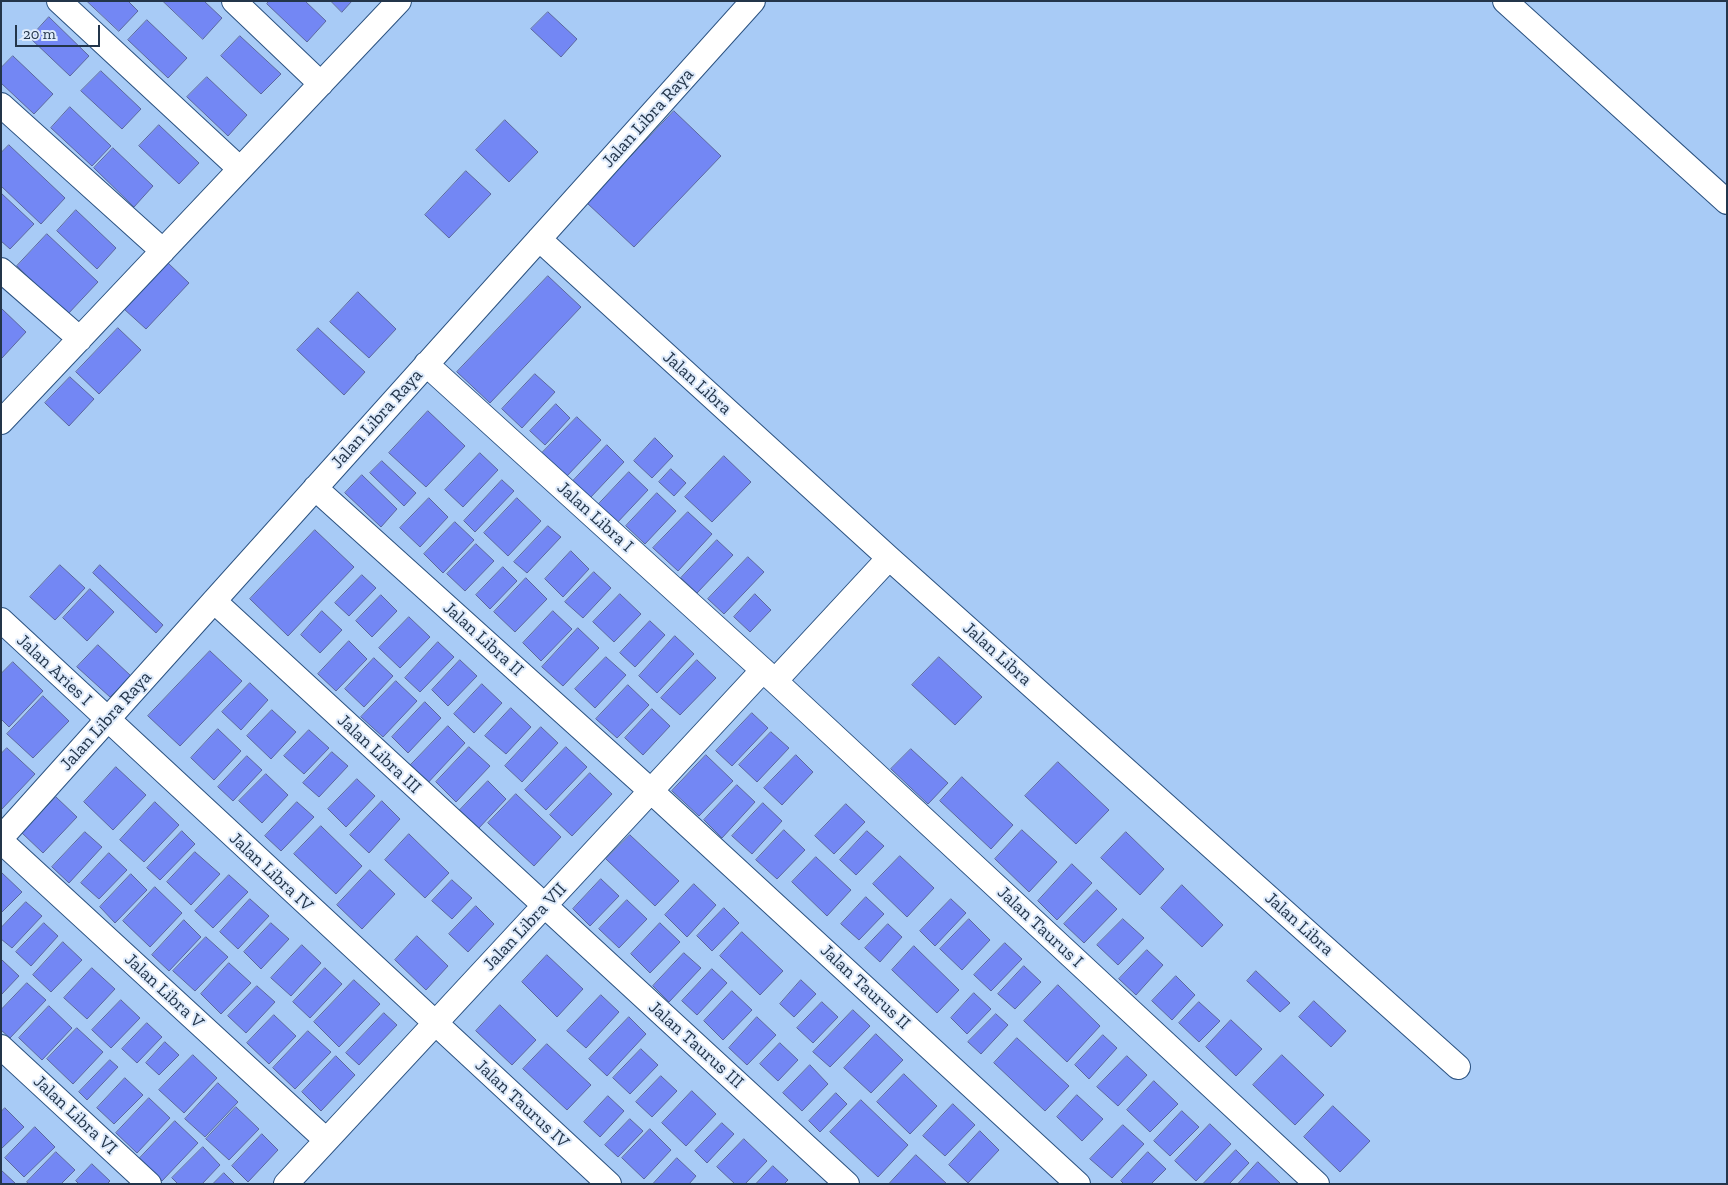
<!DOCTYPE html>
<style>
body{margin:0}
#map{position:relative;width:1728px;height:1185px;overflow:hidden;background:#a8cbf6;font-family:"Zilla Slab",serif}
canvas{display:block}
.frame{position:absolute;inset:0;border:2px solid #23354a;pointer-events:none}
.scale{position:absolute;left:15px;top:25px;width:85px;height:22px;box-sizing:border-box;border:2px solid #23354a;border-top:0;padding-left:6px;font-size:15px;line-height:18px;white-space:nowrap;color:#23354a;-webkit-text-stroke:4px #ddeafb;paint-order:stroke}
</style>
<div id="map">
<canvas width="1728" height="1185"></canvas>
<div class="frame"></div>
<div class="scale">20 m</div>
</div>
<script>
const g = document.querySelector('canvas').getContext('2d');
g.lineJoin = 'round';
function paint(path, color) {
  g.fillStyle = color;
  g.fill(path, 'evenodd');
}
function strokePath(path, color, width, dash) {
  g.strokeStyle = color;
  g.lineWidth = width;
  g.lineCap = dash ? 'butt' : 'round';
  g.setLineDash(dash || []);
  g.stroke(path);
}
function write(font, color, halo, rows, align = 'center') {
  g.font = font + ' "Zilla Slab",serif';
  g.lineWidth = 4;
  g.setLineDash([]);
  g.textBaseline = 'middle';
  g.strokeStyle = halo;
  g.fillStyle = color;
  for (const [text, x, y, turn = 0] of rows) {
    g.save();
    g.translate(x, y);
    g.rotate((+turn || 0) * Math.PI / 180);
    g.textAlign = isNaN(turn) ? turn : align;
    if (halo) g.strokeText(text, 0, 0);
    g.fillText(text, 0, 0);
    g.restore();
  }
}
const building = new Path2D(`
 M 87,1 L 128,1 L 138,11 L 119,31 Z
 M 163,1 L 204,1 L 222,18 L 203,39 Z
 M 269,1 L 305,1 L 326,21 L 307,42 L 267,4 Z
 M 331,1 L 352,1 L 342,12 Z
 M 548,12 L 577,39 L 561,57 L 531,29 Z
 M 49,17 L 89,56 L 70,76 L 30,38 Z
 M 147,20 L 187,58 L 168,78 L 128,40 Z
 M 240,36 L 281,74 L 261,94 L 221,56 Z
 M 13,56 L 53,94 L 34,114 L 1,83 L 1,68 Z
 M 101,71 L 141,109 L 122,129 L 81,91 Z
 M 207,77 L 247,115 L 228,136 L 187,97 Z
 M 70,107 L 111,146 L 92,166 L 51,128 Z
 M 674,111 L 721,156 L 634,247 L 587,203 Z
 M 505,120 L 538,152 L 509,182 L 476,150 Z
 M 159,125 L 199,163 L 179,184 L 139,146 Z
 M 9,145 L 65,198 L 41,224 L 1,186 L 1,153 Z
 M 113,148 L 153,186 L 134,207 L 94,168 Z
 M 466,171 L 491,194 L 449,238 L 425,215 Z
 M 1,193 L 34,224 L 10,249 L 1,241 Z
 M 76,210 L 116,248 L 97,269 L 57,231 Z
 M 47,234 L 98,282 L 67,315 L 17,266 Z
 M 168,263 L 189,283 L 146,329 L 124,309 Z
 M 548,276 L 581,307 L 490,403 L 457,372 Z
 M 358,292 L 396,329 L 369,358 L 330,322 Z
 M 1,308 L 26,332 L 2,358 L 1,357 Z
 M 118,328 L 141,350 L 99,394 L 76,372 Z
 M 318,328 L 365,372 L 344,395 L 297,350 Z
 M 535,374 L 555,392 L 522,428 L 502,409 Z
 M 70,377 L 94,399 L 69,426 L 45,403 Z
 M 556,404 L 570,418 L 545,445 L 530,431 Z
 M 428,411 L 465,446 L 426,487 L 389,453 Z
 M 577,417 L 601,440 L 566,477 L 542,453 Z
 M 655,438 L 673,456 L 652,478 L 634,461 Z
 M 607,445 L 624,462 L 590,498 L 573,481 Z
 M 480,453 L 498,470 L 463,507 L 445,490 Z
 M 724,456 L 751,482 L 712,522 L 685,497 Z
 M 382,461 L 416,493 L 404,506 L 370,473 Z
 M 671,469 L 686,483 L 674,496 L 659,482 Z
 M 629,472 L 648,490 L 615,525 L 596,507 Z
 M 362,475 L 397,509 L 381,527 L 345,493 Z
 M 502,480 L 514,491 L 475,532 L 464,521 Z
 M 657,493 L 676,511 L 645,544 L 626,526 Z
 M 429,498 L 448,517 L 420,547 L 400,528 Z
 M 517,498 L 541,521 L 508,556 L 484,533 Z
 M 688,512 L 712,534 L 678,571 L 653,548 Z
 M 455,522 L 474,540 L 443,573 L 424,554 Z
 M 548,526 L 561,537 L 527,573 L 514,562 Z
 M 315,530 L 354,567 L 288,636 L 250,599 Z
 M 717,540 L 733,555 L 697,593 L 681,578 Z
 M 476,544 L 494,561 L 465,591 L 447,574 Z
 M 571,551 L 589,569 L 563,597 L 545,579 Z
 M 748,557 L 764,572 L 724,614 L 708,599 Z
 M 60,565 L 85,588 L 55,620 L 30,597 Z
 M 100,565 L 163,625 L 156,633 L 93,573 Z
 M 503,567 L 517,581 L 490,609 L 476,595 Z
 M 594,572 L 611,588 L 583,618 L 565,602 Z
 M 362,575 L 376,588 L 349,616 L 335,603 Z
 M 526,578 L 547,599 L 515,632 L 494,612 Z
 M 90,589 L 114,612 L 87,641 L 63,618 Z
 M 620,594 L 641,614 L 614,642 L 593,622 Z
 M 755,594 L 771,610 L 750,632 L 734,617 Z
 M 381,595 L 397,611 L 372,637 L 356,621 Z
 M 322,611 L 342,630 L 320,653 L 301,635 Z
 M 553,611 L 572,629 L 541,661 L 523,643 Z
 M 409,617 L 430,637 L 400,668 L 379,648 Z
 M 650,621 L 665,635 L 635,667 L 620,653 Z
 M 578,628 L 599,648 L 563,686 L 542,667 Z
 M 675,636 L 694,654 L 657,693 L 639,676 Z
 M 349,641 L 367,659 L 336,691 L 318,674 Z
 M 438,642 L 454,657 L 420,692 L 405,678 Z
 M 98,645 L 131,676 L 110,697 L 77,667 Z
 M 210,651 L 242,681 L 180,746 L 148,716 Z
 M 606,657 L 626,675 L 595,708 L 575,689 Z
 M 939,657 L 982,697 L 955,725 L 912,685 Z
 M 374,658 L 393,676 L 364,707 L 345,689 Z
 M 460,660 L 477,676 L 448,706 L 432,690 Z
 M 697,660 L 716,678 L 680,715 L 661,698 Z
 M 13,662 L 43,691 L 9,727 L 1,719 L 1,674 Z
 M 396,681 L 417,701 L 383,737 L 361,717 Z
 M 250,683 L 268,700 L 241,730 L 222,712 Z
 M 482,684 L 502,703 L 474,733 L 454,714 Z
 M 628,685 L 649,705 L 617,738 L 596,719 Z
 M 43,696 L 69,721 L 33,758 L 7,734 Z
 M 425,702 L 441,718 L 408,753 L 392,737 Z
 M 511,708 L 531,727 L 506,754 L 485,736 Z
 M 652,709 L 670,726 L 643,755 L 625,738 Z
 M 272,710 L 296,732 L 271,759 L 247,736 Z
 M 752,713 L 768,728 L 732,766 L 716,751 Z
 M 448,726 L 465,743 L 424,787 L 406,770 Z
 M 541,727 L 558,743 L 522,782 L 505,766 Z
 M 218,729 L 241,751 L 214,780 L 191,758 Z
 M 309,730 L 329,748 L 304,774 L 284,756 Z
 M 771,732 L 789,748 L 757,782 L 739,765 Z
 M 469,747 L 490,766 L 456,802 L 436,782 Z
 M 566,747 L 587,767 L 546,810 L 525,790 Z
 M 7,748 L 35,774 L 1,810 L 1,754 Z
 M 911,749 L 948,783 L 928,804 L 891,769 Z
 M 332,752 L 348,766 L 319,797 L 303,783 Z
 M 706,755 L 733,781 L 699,816 L 672,791 Z
 M 796,755 L 813,772 L 782,805 L 764,788 Z
 M 247,756 L 262,770 L 233,801 L 218,787 Z
 M 1058,762 L 1109,810 L 1076,844 L 1025,796 Z
 M 116,767 L 146,795 L 113,830 L 84,802 Z
 M 590,773 L 612,794 L 572,836 L 550,815 Z
 M 266,774 L 288,795 L 262,823 L 239,801 Z
 M 962,777 L 1013,825 L 991,849 L 940,801 Z
 M 357,779 L 375,796 L 346,827 L 328,809 Z
 M 488,781 L 506,799 L 478,829 L 459,811 Z
 M 737,785 L 755,802 L 722,838 L 704,820 Z
 M 516,794 L 561,837 L 534,866 L 488,823 Z
 M 56,797 L 77,817 L 43,853 L 22,833 Z
 M 382,801 L 400,819 L 369,853 L 350,835 Z
 M 155,802 L 179,825 L 144,862 L 120,840 Z
 M 297,802 L 314,817 L 281,851 L 265,836 Z
 M 763,803 L 782,821 L 752,854 L 732,836 Z
 M 846,804 L 865,822 L 834,854 L 815,836 Z
 M 321,826 L 362,866 L 336,894 L 294,854 Z
 M 784,830 L 805,850 L 777,879 L 756,860 Z
 M 1022,830 L 1057,862 L 1029,892 L 995,859 Z
 M 182,831 L 195,844 L 160,880 L 147,868 Z
 M 867,831 L 884,846 L 856,875 L 840,860 Z
 M 85,832 L 102,847 L 69,883 L 52,867 Z
 M 1126,832 L 1164,869 L 1140,895 L 1101,858 Z
 M 409,834 L 449,873 L 425,898 L 385,860 Z
 M 630,835 L 679,881 L 655,906 L 606,859 Z
 M 195,852 L 220,874 L 191,905 L 167,882 Z
 M 109,853 L 127,870 L 99,899 L 81,883 Z
 M 900,856 L 934,888 L 907,917 L 873,884 Z
 M 816,857 L 851,890 L 827,916 L 792,882 Z
 M 1072,864 L 1092,883 L 1057,920 L 1038,901 Z
 M 370,870 L 395,894 L 362,929 L 337,905 Z
 M 1,872 L 22,892 L 1,913 Z
 M 131,874 L 147,890 L 115,923 L 100,907 Z
 M 229,875 L 248,892 L 213,928 L 195,911 Z
 M 601,879 L 619,896 L 590,926 L 573,909 Z
 M 452,880 L 472,898 L 452,919 L 432,901 Z
 M 694,884 L 716,905 L 687,937 L 665,915 Z
 M 1182,885 L 1223,925 L 1202,947 L 1161,908 Z
 M 155,887 L 182,913 L 150,947 L 123,921 Z
 M 1097,890 L 1117,909 L 1084,943 L 1064,924 Z
 M 866,897 L 884,914 L 859,940 L 841,924 Z
 M 250,899 L 269,916 L 238,949 L 220,932 Z
 M 951,899 L 966,913 L 935,946 L 920,931 Z
 M 627,900 L 647,919 L 619,948 L 599,929 Z
 M 26,902 L 42,916 L 12,948 L 1,939 L 1,928 Z
 M 476,906 L 494,924 L 468,952 L 449,934 Z
 M 724,908 L 739,923 L 712,951 L 697,936 Z
 M 969,919 L 990,940 L 962,970 L 940,949 Z
 M 1123,919 L 1144,938 L 1118,965 L 1097,945 Z
 M 184,920 L 201,937 L 169,971 L 152,955 Z
 M 44,923 L 58,936 L 31,966 L 16,952 Z
 M 271,923 L 289,939 L 261,969 L 244,952 Z
 M 660,923 L 680,942 L 650,973 L 631,954 Z
 M 888,924 L 902,937 L 880,962 L 865,948 Z
 M 742,932 L 783,971 L 760,995 L 720,956 Z
 M 417,936 L 448,966 L 426,990 L 395,960 Z
 M 206,937 L 228,957 L 195,991 L 173,971 Z
 M 63,942 L 82,960 L 51,992 L 33,975 Z
 M 1005,943 L 1022,959 L 991,991 L 974,975 Z
 M 302,945 L 321,963 L 291,996 L 271,978 Z
 M 914,946 L 959,990 L 937,1013 L 892,970 Z
 M 1147,950 L 1163,965 L 1136,995 L 1119,979 Z
 M 684,953 L 701,968 L 669,1002 L 653,986 Z
 M 547,955 L 583,989 L 557,1017 L 522,982 Z
 M 2,960 L 19,976 L 1,995 L 1,960 Z
 M 229,963 L 251,983 L 221,1014 L 201,994 Z
 M 1024,966 L 1041,982 L 1015,1009 L 998,994 Z
 M 92,968 L 115,989 L 87,1019 L 64,998 Z
 M 325,968 L 342,984 L 310,1018 L 293,1002 Z
 M 712,969 L 727,983 L 697,1015 L 682,1001 Z
 M 1256,971 L 1290,1003 L 1280,1012 L 1247,981 Z
 M 1176,976 L 1195,995 L 1172,1020 L 1152,1001 Z
 M 354,980 L 380,1004 L 339,1047 L 314,1022 Z
 M 801,980 L 816,994 L 794,1017 L 780,1004 Z
 M 27,983 L 46,1000 L 10,1038 L 1,1030 L 1,1010 Z
 M 1058,985 L 1100,1026 L 1067,1062 L 1024,1021 Z
 M 257,986 L 275,1002 L 246,1033 L 228,1016 Z
 M 732,991 L 752,1010 L 723,1040 L 704,1021 Z
 M 974,993 L 991,1009 L 967,1034 L 951,1018 Z
 M 601,995 L 619,1012 L 586,1048 L 567,1031 Z
 M 121,1000 L 140,1018 L 111,1048 L 92,1030 Z
 M 1314,1001 L 1346,1031 L 1331,1047 L 1299,1017 Z
 M 822,1002 L 838,1017 L 813,1043 L 797,1028 Z
 M 1199,1002 L 1220,1021 L 1199,1042 L 1179,1023 Z
 M 500,1005 L 536,1040 L 512,1065 L 476,1031 Z
 M 49,1006 L 72,1028 L 42,1060 L 19,1038 Z
 M 853,1010 L 870,1026 L 830,1067 L 813,1052 Z
 M 384,1013 L 397,1025 L 359,1065 L 346,1053 Z
 M 996,1014 L 1008,1025 L 981,1054 L 968,1042 Z
 M 274,1015 L 296,1036 L 269,1064 L 247,1043 Z
 M 629,1017 L 646,1034 L 607,1076 L 589,1059 Z
 M 757,1017 L 776,1035 L 747,1065 L 729,1048 Z
 M 1231,1020 L 1262,1049 L 1236,1076 L 1206,1047 Z
 M 147,1023 L 162,1037 L 137,1063 L 122,1049 Z
 M 77,1028 L 103,1052 L 73,1084 L 47,1059 Z
 M 308,1031 L 331,1052 L 295,1089 L 273,1068 Z
 M 876,1034 L 903,1060 L 871,1093 L 844,1068 Z
 M 1103,1035 L 1117,1048 L 1089,1079 L 1075,1065 Z
 M 1017,1038 L 1069,1086 L 1045,1111 L 994,1063 Z
 M 165,1042 L 179,1055 L 159,1075 L 146,1063 Z
 M 780,1043 L 798,1060 L 778,1081 L 760,1064 Z
 M 547,1044 L 591,1085 L 567,1110 L 523,1069 Z
 M 641,1049 L 658,1065 L 630,1094 L 613,1078 Z
 M 193,1055 L 217,1078 L 184,1113 L 159,1090 Z
 M 1282,1055 L 1324,1095 L 1295,1125 L 1253,1085 Z
 M 336,1056 L 355,1075 L 321,1111 L 302,1092 Z
 M 1127,1056 L 1147,1075 L 1118,1106 L 1097,1087 Z
 M 110,1060 L 118,1067 L 87,1100 L 79,1092 Z
 M 810,1065 L 828,1084 L 802,1111 L 783,1093 Z
 M 904,1074 L 937,1106 L 910,1134 L 877,1102 Z
 M 661,1076 L 677,1091 L 652,1117 L 636,1102 Z
 M 125,1078 L 143,1095 L 114,1124 L 97,1108 Z
 M 1154,1081 L 1178,1104 L 1150,1132 L 1127,1110 Z
 M 218,1083 L 238,1102 L 205,1137 L 185,1119 Z
 M 692,1091 L 716,1114 L 686,1146 L 662,1123 Z
 M 836,1093 L 847,1104 L 820,1132 L 809,1121 Z
 M 1077,1095 L 1103,1119 L 1082,1141 L 1057,1117 Z
 M 608,1096 L 624,1111 L 600,1137 L 584,1122 Z
 M 149,1098 L 170,1118 L 137,1153 L 116,1133 Z
 M 861,1100 L 908,1145 L 878,1177 L 830,1132 Z
 M 953,1104 L 975,1125 L 945,1156 L 923,1136 Z
 M 1333,1106 L 1370,1141 L 1340,1172 L 1304,1137 Z
 M 236,1107 L 259,1129 L 229,1160 L 206,1139 Z
 M 5,1108 L 24,1127 L 1,1149 L 1,1112 Z
 M 1182,1111 L 1199,1127 L 1170,1156 L 1154,1141 Z
 M 630,1119 L 643,1131 L 618,1157 L 605,1145 Z
 M 175,1121 L 198,1143 L 162,1181 L 139,1159 Z
 M 722,1123 L 734,1134 L 707,1163 L 695,1151 Z
 M 1210,1124 L 1231,1144 L 1196,1181 L 1175,1161 Z
 M 1123,1125 L 1144,1144 L 1112,1178 L 1090,1159 Z
 M 35,1127 L 55,1147 L 24,1177 L 5,1158 Z
 M 650,1129 L 671,1150 L 644,1179 L 622,1158 Z
 M 980,1131 L 999,1150 L 968,1183 L 949,1165 Z
 M 262,1134 L 278,1150 L 248,1182 L 232,1166 Z
 M 744,1139 L 767,1161 L 745,1184 L 735,1184 L 717,1167 Z
 M 203,1147 L 220,1165 L 202,1184 L 178,1184 L 172,1178 Z
 M 1236,1150 L 1249,1163 L 1229,1184 L 1203,1184 Z
 M 56,1152 L 75,1170 L 61,1184 L 28,1184 L 27,1182 Z
 M 1148,1152 L 1166,1169 L 1151,1184 L 1124,1184 L 1121,1181 Z
 M 916,1155 L 947,1184 L 889,1184 Z
 M 677,1158 L 696,1176 L 689,1184 L 653,1184 Z
 M 1258,1162 L 1281,1184 L 1238,1184 Z
 M 92,1164 L 110,1181 L 107,1184 L 79,1184 L 76,1181 Z
 M 773,1166 L 788,1180 L 784,1184 L 756,1184 Z
 M 1,1170 L 15,1183 L 15,1184 L 1,1184 Z
 M 224,1173 L 235,1184 L 213,1184 Z`);
const street = new Path2D(`
 M 59,1 L 240,169
 M 234,1 L 321,84
 M 1505,1 L 1727,202
 M 1,105 L 163,251
 M 539,239 L 889,558 L 1458,1067
 M 1,270 L 80,339
 M 426,364 L 775,681 L 1317,1184
 M 1,422 L 399,1
 M 315,488 L 651,791 L 1078,1184
 M 214,601 L 847,1184
 M 1,620 L 609,1184
 M 775,681 L 889,558
 M 1,838 L 753,1
 M 1,841 L 326,1140
 M 1,1047 L 149,1184
 M 286,1184 L 763,670`);
const streetNames = [
 ["Jalan Libra Raya",648,118,-48],
 ["Jalan Libra",697,383,42],
 ["Jalan Libra Raya",377,419,-48],
 ["Jalan Libra I",595,517,42],
 ["Jalan Libra II",483,639,42],
 ["Jalan Libra",997,654,42],
 ["Jalan Aries I",54,670,43],
 ["Jalan Libra Raya",106,721,-48],
 ["Jalan Libra III",379,754,43],
 ["Jalan Libra IV",271,872,43],
 ["Jalan Libra",1299,924,42],
 ["Jalan Libra VII",525,927,-47],
 ["Jalan Taurus I",1040,927,43],
 ["Jalan Taurus II",865,987,43],
 ["Jalan Libra V",164,991,43],
 ["Jalan Taurus III",696,1045,42],
 ["Jalan Taurus IV",522,1104,43],
 ["Jalan Libra VI",75,1115,43]
];
paint(building, '#7387f4');
strokePath(building, '#5b679e', 1);
strokePath(street, '#2b5280', 26);
strokePath(street, '#fff', 24);
write('18px', '#23354a', '#ddeafb', streetNames);
</script>
